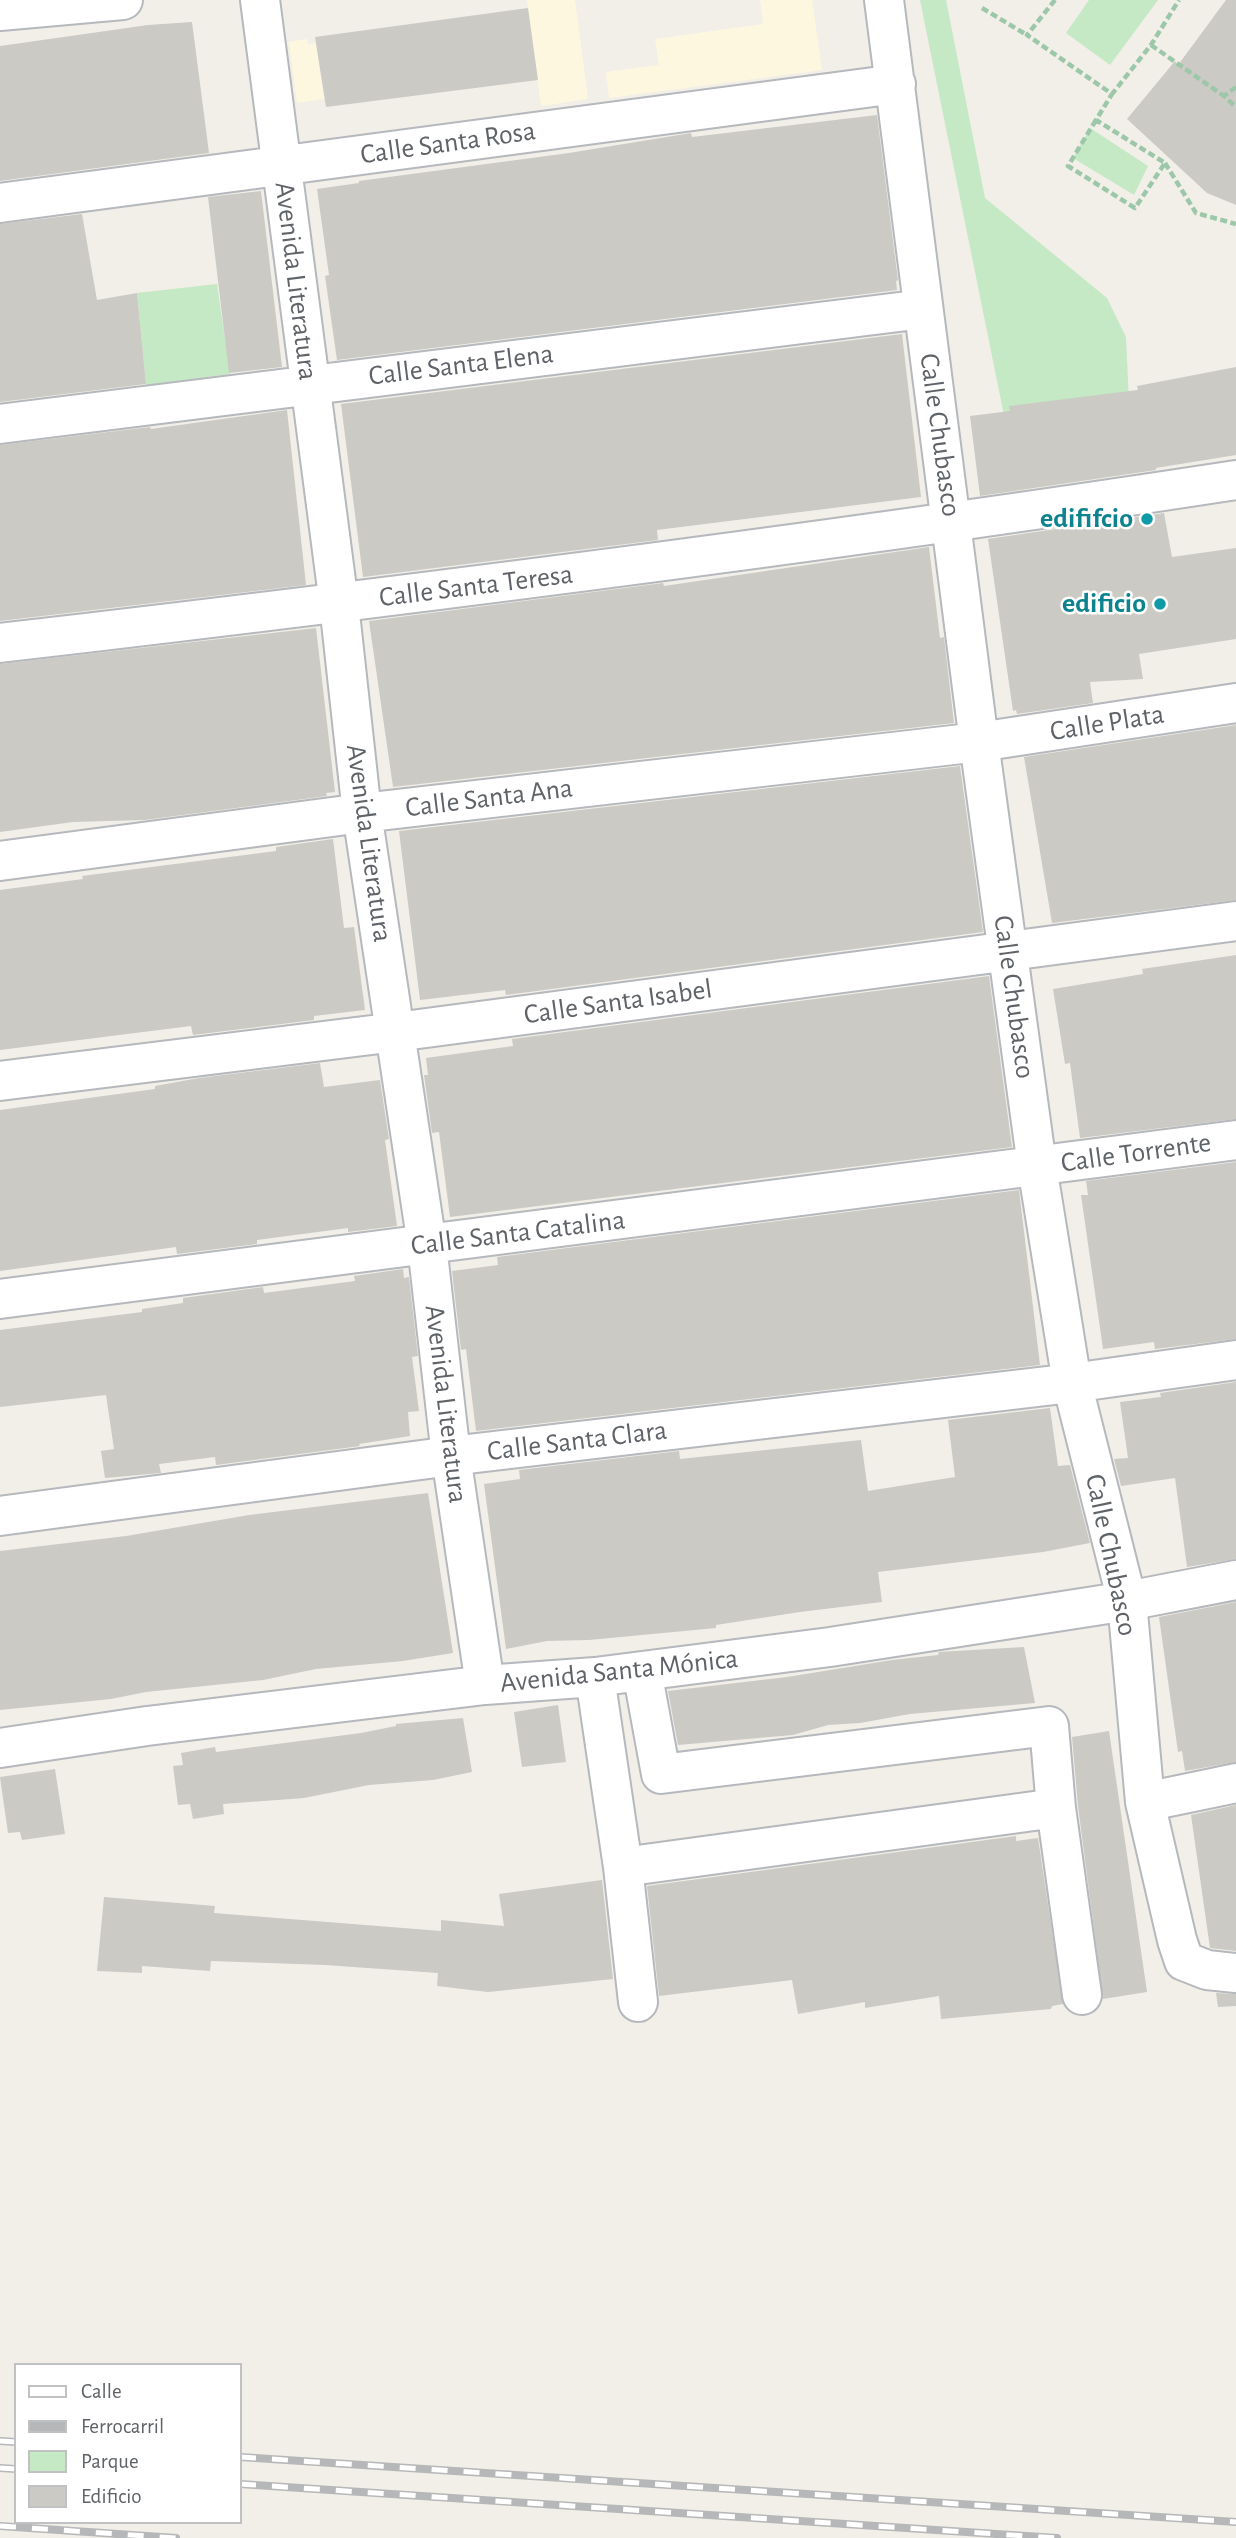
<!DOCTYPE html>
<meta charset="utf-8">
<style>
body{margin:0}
#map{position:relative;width:1236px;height:2538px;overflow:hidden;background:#f1efe8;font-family:"Alegreya Sans",sans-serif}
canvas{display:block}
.legend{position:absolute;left:14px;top:2363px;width:228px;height:161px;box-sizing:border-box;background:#fff;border:2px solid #bfc1c3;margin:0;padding:9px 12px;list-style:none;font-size:21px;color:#5f6368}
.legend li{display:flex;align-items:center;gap:14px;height:35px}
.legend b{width:35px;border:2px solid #bfc1c3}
</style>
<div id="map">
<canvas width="1236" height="2538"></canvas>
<ul class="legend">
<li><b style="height:9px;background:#fff"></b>Calle</li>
<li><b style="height:9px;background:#b6b7b8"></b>Ferrocarril</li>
<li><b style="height:19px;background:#c5e8c5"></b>Parque</li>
<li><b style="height:19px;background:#cccac5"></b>Edificio</li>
</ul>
</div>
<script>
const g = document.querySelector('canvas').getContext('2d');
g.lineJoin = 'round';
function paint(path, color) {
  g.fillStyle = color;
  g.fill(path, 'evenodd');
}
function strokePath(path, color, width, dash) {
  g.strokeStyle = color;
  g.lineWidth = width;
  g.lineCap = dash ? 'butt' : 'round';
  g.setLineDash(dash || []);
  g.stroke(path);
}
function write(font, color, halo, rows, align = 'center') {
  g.font = font + ' "Alegreya Sans",sans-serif';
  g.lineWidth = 5;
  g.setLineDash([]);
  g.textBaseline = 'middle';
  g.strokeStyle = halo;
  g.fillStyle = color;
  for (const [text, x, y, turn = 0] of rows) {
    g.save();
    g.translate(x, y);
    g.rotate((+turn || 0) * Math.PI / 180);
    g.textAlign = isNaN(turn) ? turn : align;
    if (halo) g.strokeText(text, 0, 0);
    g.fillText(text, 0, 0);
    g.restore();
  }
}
const commercial = new Path2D(`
 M 527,0 L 575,0 L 588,99 L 541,106 Z
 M 760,0 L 812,0 L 822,70 L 609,98 L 606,72 L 659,65 L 655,39 L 763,24 Z
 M 307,39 L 308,45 L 316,43 L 324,99 L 297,103 L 289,42 Z`);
const green = new Path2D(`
 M 920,0 L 946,0 L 985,198 L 1107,298 L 1126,337 L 1130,424 L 1009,440 Z
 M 1089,0 L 1158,0 L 1110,65 L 1066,33 Z
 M 1090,128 L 1148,166 L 1134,195 L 1073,158 Z
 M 217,284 L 230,374 L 146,385 L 137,293 Z`);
const building = new Path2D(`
 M 1226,0 L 1236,0 L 1236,205 L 1207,193 L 1127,119 L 1175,61 L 1178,65 Z
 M 528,8 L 538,80 L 326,107 L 315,37 Z
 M 192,22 L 209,153 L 0,181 L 0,46 L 148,25 Z
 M 877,115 L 898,280 L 896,281 L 897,290 L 337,360 L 325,276 L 329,275 L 317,189 L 359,183 L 359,181 L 569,153 L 691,133 L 692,137 Z
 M 261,191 L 282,367 L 229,373 L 208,197 Z
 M 82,214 L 97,300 L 137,293 L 146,384 L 0,402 L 0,224 Z
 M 902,334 L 921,497 L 657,530 L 658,540 L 363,577 L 341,404 Z
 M 1236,367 L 1236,455 L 1156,468 L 1156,470 L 980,496 L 970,416 L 1010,411 L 1009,406 L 1138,390 L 1137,386 Z
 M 287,410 L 306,585 L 0,621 L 0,445 L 150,427 L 151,429 Z
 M 1164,513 L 1172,557 L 1236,548 L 1236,639 L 1139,654 L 1143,679 L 1090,682 L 1093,703 L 1017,714 L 1016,710 L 1013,711 L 988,539 Z
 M 929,547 L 940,638 L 944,637 L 954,723 L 393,787 L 369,621 L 663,583 L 664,586 Z
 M 316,628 L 335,792 L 326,793 L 327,796 L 145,820 L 73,822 L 0,832 L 0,664 Z
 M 1236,725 L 1236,900 L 1052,923 L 1024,757 Z
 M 960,766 L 983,932 L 506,995 L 505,990 L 420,1000 L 399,831 Z
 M 333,839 L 344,928 L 354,927 L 365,1010 L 314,1016 L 314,1020 L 193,1035 L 191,1026 L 0,1050 L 0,890 L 83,879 L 82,876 L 276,851 L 276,847 Z
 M 1236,955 L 1236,1119 L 1080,1138 L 1070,1063 L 1065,1064 L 1053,989 L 1143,974 L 1142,969 Z
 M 989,976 L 1012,1147 L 450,1217 L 439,1132 L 432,1133 L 424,1075 L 428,1075 L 426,1058 L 513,1046 L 512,1039 Z
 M 320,1063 L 324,1087 L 380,1080 L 389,1139 L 385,1140 L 397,1226 L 348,1232 L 348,1228 L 257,1240 L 257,1244 L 177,1254 L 176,1247 L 0,1271 L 0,1110 L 155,1089 L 155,1086 L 199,1078 Z
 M 1236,1162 L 1236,1339 L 1155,1349 L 1154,1342 L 1103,1349 L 1081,1195 L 1088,1195 L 1086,1181 Z
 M 1019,1190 L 1040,1365 L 476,1431 L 466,1349 L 461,1350 L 452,1271 L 498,1265 L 497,1257 Z
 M 403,1269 L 404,1278 L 409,1277 L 418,1356 L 412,1357 L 419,1411 L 408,1412 L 410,1436 L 359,1444 L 360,1446 L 216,1465 L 215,1457 L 159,1464 L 161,1473 L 105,1478 L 101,1451 L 114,1449 L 106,1395 L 0,1407 L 0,1330 L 142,1312 L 142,1309 L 183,1303 L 183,1298 L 263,1287 L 264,1293 L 355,1281 L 354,1276 Z
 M 1236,1382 L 1236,1559 L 1187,1567 L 1175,1478 L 1121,1486 L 1114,1459 L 1128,1458 L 1120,1402 L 1161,1397 L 1160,1393 Z
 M 1050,1408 L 1058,1466 L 1070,1465 L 1090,1543 L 1043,1552 L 878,1572 L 882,1602 L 800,1612 L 716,1625 L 716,1628 L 589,1640 L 547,1641 L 506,1649 L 484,1484 L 520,1479 L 519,1470 L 679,1451 L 680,1459 L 861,1440 L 868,1491 L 955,1477 L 948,1420 Z
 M 428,1493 L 453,1653 L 403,1661 L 316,1669 L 263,1680 L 146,1692 L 111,1699 L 0,1710 L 0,1551 L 126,1536 L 249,1515 Z
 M 1236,1602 L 1236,1762 L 1185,1771 L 1182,1751 L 1178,1752 L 1159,1617 Z
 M 1024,1647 L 1035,1703 L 910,1714 L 860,1723 L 828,1725 L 793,1735 L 678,1745 L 668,1691 L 787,1677 L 892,1660 L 938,1655 L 939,1652 Z
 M 558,1705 L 566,1762 L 522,1767 L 514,1712 Z
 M 463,1718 L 472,1772 L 433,1780 L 369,1785 L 304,1798 L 223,1804 L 224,1814 L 193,1819 L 190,1804 L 178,1805 L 173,1766 L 183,1765 L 181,1753 L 215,1747 L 216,1752 L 361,1733 L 396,1726 L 396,1724 Z
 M 1109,1731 L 1147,1992 L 1103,1999 L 1078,1806 L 1072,1737 Z
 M 55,1769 L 65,1834 L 22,1840 L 20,1832 L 8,1833 L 0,1777 Z
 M 1236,1805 L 1236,1951 L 1210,1948 L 1191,1815 Z
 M 1016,1836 L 1016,1841 L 1038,1838 L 1063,2004 L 1052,2006 L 1051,2009 L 941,2019 L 939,1996 L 865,2008 L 865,2002 L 798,2014 L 792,1980 L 659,1996 L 647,1886 Z
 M 602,1880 L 613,1979 L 488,1992 L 437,1986 L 438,1973 L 325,1965 L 211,1961 L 210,1971 L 142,1966 L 142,1973 L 97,1971 L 104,1897 L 215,1906 L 214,1913 L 441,1931 L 441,1920 L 504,1926 L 499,1894 Z
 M 1216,1993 L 1236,1994 L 1236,2006 L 1218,2007 Z`);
const path = new Path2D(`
 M 1055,0 L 1027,35 L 1112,94 L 1151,45 L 1179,0
 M 982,8 L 1027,35
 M 1151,45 L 1224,96
 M 1236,87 L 1224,96 L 1236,107
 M 1096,120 L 1068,166 L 1135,208 L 1165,163 L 1096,120 L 1112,94
 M 1165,163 L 1196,213 L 1236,224`);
const minor = new Path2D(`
 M 260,0 L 339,604 L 362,813 L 427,1245 L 451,1456 L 485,1685
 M 884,0 L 979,742 L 1037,1166 L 1072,1383 L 1127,1601 L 1145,1802 L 1177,1940 L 1184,1961 L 1207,1970 L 1236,1973
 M 0,11 L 123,0
 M 0,203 L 896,84
 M 0,424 L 923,309
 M 0,643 C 413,595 825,543 1236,480
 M 0,861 L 362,813 L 979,742 L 1236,703
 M 0,1081 L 396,1032 L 1236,921
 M 0,1299 L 1236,1140
 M 0,1516 L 451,1456 L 1072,1383 L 1236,1360
 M 642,1671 L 661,1774 L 1049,1726 L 1056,1808 L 1082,1995
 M 595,1677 L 623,1867 L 638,2002
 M 0,1748 L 147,1726 L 485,1685 L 595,1677 L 830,1647 L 1127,1601 L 1236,1580
 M 1145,1802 L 1236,1783
 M 623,1867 L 1056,1808`);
const rail = new Path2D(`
 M 0,2441 L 16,2442
 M 240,2457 L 1236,2522
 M 0,2468 L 16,2469
 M 240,2484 L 1057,2538
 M 0,2526 L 176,2538`);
const markers = [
 [1147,519,7,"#0f9aa8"],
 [1160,604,7,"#0f9aa8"]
];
const streetNames = [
 ["Calle Santa Rosa",448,143,-8],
 ["Avenida Literatura",296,281,83],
 ["Calle Santa Elena",461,365,-7],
 ["Calle Chubasco",940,435,82],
 ["Calle Santa Teresa",476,586,-7],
 ["Calle Plata",1107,723,-9],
 ["Calle Santa Ana",489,798,-7],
 ["Avenida Literatura",369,843,82],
 ["Calle Chubasco",1014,997,82],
 ["Calle Santa Isabel",618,1002,-8],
 ["Calle Torrente",1136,1153,-8],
 ["Calle Santa Catalina",518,1233,-7],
 ["Avenida Literatura",446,1404,83],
 ["Calle Santa Clara",577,1441,-7],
 ["Calle Chubasco",1111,1555,78],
 ["Avenida Santa Mónica",619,1671,-6]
];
const cultureNames = [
 ["edififcio",1133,519],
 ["edificio",1146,604]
];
paint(commercial, '#fef7e0');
paint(green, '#c5e8c5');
paint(building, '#cccac5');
strokePath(minor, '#b5b8bc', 42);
strokePath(path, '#9cc7a9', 4.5, [7, 3.5]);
strokePath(minor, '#fff', 38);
strokePath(rail, '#b6b7b8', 8);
strokePath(rail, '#fff', 5, [16]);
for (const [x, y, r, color] of markers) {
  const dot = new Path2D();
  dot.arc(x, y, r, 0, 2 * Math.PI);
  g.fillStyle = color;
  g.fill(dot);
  strokePath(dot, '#fff', 2.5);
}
write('28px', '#5f6368', '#fff', streetNames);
write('bold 28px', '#0d838f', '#fff', cultureNames, 'right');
</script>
